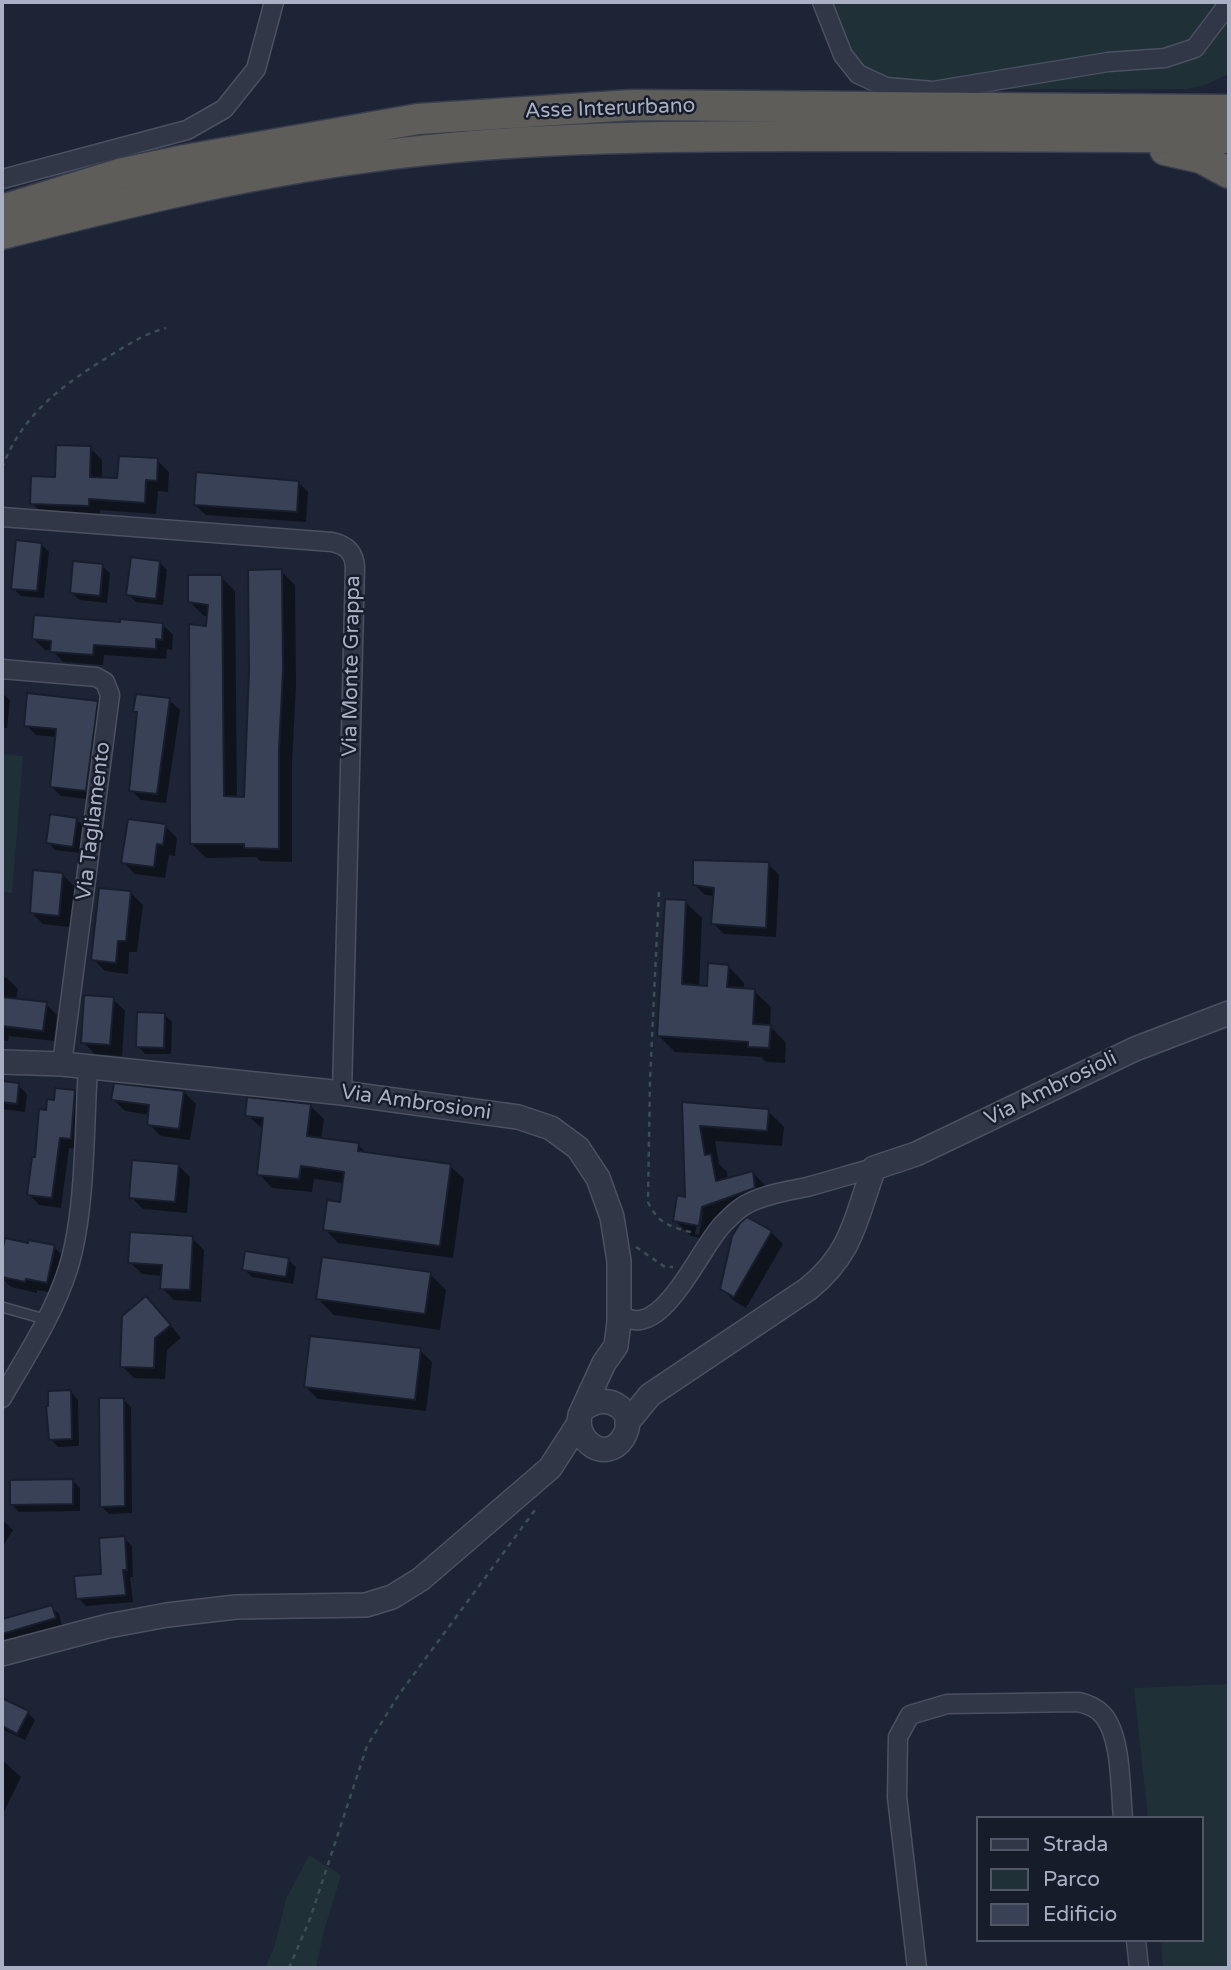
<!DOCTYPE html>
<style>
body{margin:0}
#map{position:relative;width:1231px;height:1970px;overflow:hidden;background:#1d2436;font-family:"Varela Round",sans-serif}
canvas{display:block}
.frame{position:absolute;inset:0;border:4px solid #aab0c4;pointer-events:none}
.legend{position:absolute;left:976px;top:1816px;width:228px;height:126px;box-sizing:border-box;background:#171c2b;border:2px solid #525768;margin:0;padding:9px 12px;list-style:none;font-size:21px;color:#aab0c4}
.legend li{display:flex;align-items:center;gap:14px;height:35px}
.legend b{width:35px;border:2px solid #525768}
</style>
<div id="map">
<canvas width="1231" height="1970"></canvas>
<div class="frame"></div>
<ul class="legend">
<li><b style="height:9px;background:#313746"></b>Strada</li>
<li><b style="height:19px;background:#1f3137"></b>Parco</li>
<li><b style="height:19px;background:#394157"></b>Edificio</li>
</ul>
</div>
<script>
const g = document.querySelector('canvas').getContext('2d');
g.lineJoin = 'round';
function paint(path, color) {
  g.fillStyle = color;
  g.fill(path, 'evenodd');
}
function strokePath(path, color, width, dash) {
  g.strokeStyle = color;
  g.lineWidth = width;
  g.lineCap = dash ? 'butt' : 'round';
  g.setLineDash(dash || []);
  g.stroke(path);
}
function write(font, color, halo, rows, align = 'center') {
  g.font = font + ' "Varela Round",sans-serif';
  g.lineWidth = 5;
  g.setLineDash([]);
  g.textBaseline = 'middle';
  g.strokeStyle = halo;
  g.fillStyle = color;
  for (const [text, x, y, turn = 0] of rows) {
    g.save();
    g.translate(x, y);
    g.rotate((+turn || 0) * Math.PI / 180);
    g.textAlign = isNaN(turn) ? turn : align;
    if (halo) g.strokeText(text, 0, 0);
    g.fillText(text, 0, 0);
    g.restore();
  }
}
const green = new Path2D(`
 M 830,2 L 1223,2 L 1193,45 L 949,83 L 893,84 L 869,74 L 852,60 Z
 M 1229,6 L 1229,74 L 1205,85 L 1188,89 L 995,89 L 1167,61 Z
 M 2,754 L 23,756 L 12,893 L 2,892 Z
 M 1229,1684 L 1229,1968 L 1163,1968 L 1161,1940 L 1201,1940 L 1201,1818 L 1148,1818 L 1134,1688 Z
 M 309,1855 L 341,1875 L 323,1934 L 316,1968 L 265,1968 L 275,1945 L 286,1899 Z`);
const shadow = new Path2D(`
 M 90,448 L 102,460 L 102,479 L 119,480 L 157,460 L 169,472 L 168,492 L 158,491 L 156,514 L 100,510 L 100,517 L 44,515 L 32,503 Z
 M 298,482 L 308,492 L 306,522 L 206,515 L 195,505 Z
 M 41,544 L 49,552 L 44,598 L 21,596 L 13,588 Z
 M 159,562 L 167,570 L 163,605 L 136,602 L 128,594 Z
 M 102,566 L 110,573 L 107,603 L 80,600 L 72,593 Z
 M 281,571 L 295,585 L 296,686 L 292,764 L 292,862 L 260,861 L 256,857 L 206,858 L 192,844 L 208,616 L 204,616 L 190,602 L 221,577 L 235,591 L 237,798 L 246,798 Z
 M 121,624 L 162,624 L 173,635 L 172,650 L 167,649 L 166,659 L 104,655 L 103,665 L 63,662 L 52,650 L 45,650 L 34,639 Z
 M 2,693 L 10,700 L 7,728 L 2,728 Z
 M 169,700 L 180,710 L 166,803 L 141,800 L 131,790 L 139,715 L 135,711 Z
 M 97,702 L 107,712 L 95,800 L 61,796 L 51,786 L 57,737 L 36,735 L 26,725 Z
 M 76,819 L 84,827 L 80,853 L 55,850 L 48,842 Z
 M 165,826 L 177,838 L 175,856 L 169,855 L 165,878 L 135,874 L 123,862 Z
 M 768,864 L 779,875 L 776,937 L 724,934 L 713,923 L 715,896 L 705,895 L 694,884 Z
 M 63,875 L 75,887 L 71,927 L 43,924 L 31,912 Z
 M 131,893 L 143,905 L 137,952 L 129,952 L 128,974 L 105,971 L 93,959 Z
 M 685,902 L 702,918 L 699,987 L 709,988 L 728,966 L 744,983 L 744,990 L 754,991 L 771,1007 L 770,1026 L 786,1043 L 785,1063 L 766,1062 L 761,1057 L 675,1052 L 659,1036 Z
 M 2,977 L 7,978 L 18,989 L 16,1000 L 46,1004 L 57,1015 L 54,1041 L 9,1036 L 8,1041 L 2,1040 Z
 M 113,999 L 125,1011 L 122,1056 L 95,1054 L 83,1042 Z
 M 164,1014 L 172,1022 L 171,1054 L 145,1054 L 138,1046 Z
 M 2,1083 L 18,1085 L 27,1094 L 25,1112 L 2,1109 Z
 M 75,1091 L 85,1102 L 81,1149 L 69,1148 L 61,1208 L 39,1205 L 29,1194 L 47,1112 L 55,1102 Z
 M 184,1092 L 196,1104 L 190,1140 L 161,1136 L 149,1124 L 150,1115 L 125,1111 L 113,1099 Z
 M 684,1104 L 768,1111 L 784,1127 L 782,1146 L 715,1141 L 719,1164 L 727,1172 L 728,1180 L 753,1173 L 769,1189 L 770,1204 L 718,1223 L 715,1241 L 691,1236 L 674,1220 L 687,1199 ZM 699,1212 L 703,1212 L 699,1235 L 695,1234 Z
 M 310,1106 L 324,1119 L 321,1140 L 358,1145 L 368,1154 L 450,1166 L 464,1179 L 453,1258 L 338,1243 L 325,1229 L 342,1204 L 344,1183 L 314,1179 L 312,1192 L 272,1188 L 259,1174 L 263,1129 L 247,1115 Z
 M 178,1165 L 190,1177 L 187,1213 L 143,1209 L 131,1197 Z
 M 771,1232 L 783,1244 L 746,1308 L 734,1301 L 722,1288 Z
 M 192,1238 L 204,1250 L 201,1302 L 174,1300 L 162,1288 L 163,1276 L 142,1274 L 130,1262 Z
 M 6,1240 L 54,1247 L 66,1259 L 59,1294 L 37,1290 L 37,1293 L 11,1287 L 2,1278 L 2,1261 Z
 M 288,1260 L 296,1267 L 293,1284 L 252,1277 L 244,1269 Z
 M 430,1274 L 446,1290 L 440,1330 L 334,1315 L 318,1299 Z
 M 158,1310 L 181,1338 L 167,1350 L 165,1379 L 134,1378 L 122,1366 Z
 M 420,1350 L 432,1362 L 426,1411 L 318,1399 L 306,1387 Z
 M 71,1392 L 78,1400 L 79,1446 L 58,1447 L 51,1439 L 50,1408 Z
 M 124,1400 L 131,1407 L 132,1513 L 109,1514 L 101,1506 Z
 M 72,1480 L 80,1488 L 80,1511 L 19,1512 L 12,1505 Z
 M 2,1520 L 13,1530 L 3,1546 L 2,1545 Z
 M 124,1538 L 132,1546 L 133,1577 L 130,1577 L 133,1602 L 86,1606 L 78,1598 L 103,1576 Z
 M 51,1607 L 59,1614 L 62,1625 L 2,1643 L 2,1621 Z
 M 2,1700 L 28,1713 L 35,1720 L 25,1740 L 2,1729 Z
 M 2,1760 L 21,1777 L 2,1816 Z`);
const building = new Path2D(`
 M 56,445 L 91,446 L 90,477 L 117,478 L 119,456 L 158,458 L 157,481 L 146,480 L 145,503 L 89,499 L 89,506 L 30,504 L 31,476 L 55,477 Z
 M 196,472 L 299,481 L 297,512 L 194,505 Z
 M 16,540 L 42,543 L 37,591 L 11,589 Z
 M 131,557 L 160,561 L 156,599 L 126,595 Z
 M 73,561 L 103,564 L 100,596 L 70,593 Z
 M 282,569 L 283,671 L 279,750 L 279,849 L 244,848 L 244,844 L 190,844 L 189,624 L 206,626 L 208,605 L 188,602 L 188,575 L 222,575 L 224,796 L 244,797 L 249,672 L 248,570 Z
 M 34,615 L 120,622 L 120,619 L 163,623 L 162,640 L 156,639 L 156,649 L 94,645 L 93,655 L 50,652 L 51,641 L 32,639 Z
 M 27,693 L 98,701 L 86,791 L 50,787 L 56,729 L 24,726 Z
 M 136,694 L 170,698 L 157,794 L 129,791 L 137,712 L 133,712 Z
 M 50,814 L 77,818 L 73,847 L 46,843 Z
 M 128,819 L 166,824 L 163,845 L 157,844 L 154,867 L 121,863 Z
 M 693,860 L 769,862 L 766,928 L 711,924 L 714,888 L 693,885 Z
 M 33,870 L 63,873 L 59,916 L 30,913 Z
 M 99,888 L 131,891 L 126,941 L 118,941 L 116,963 L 91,960 Z
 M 665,899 L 686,900 L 682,984 L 707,986 L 708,963 L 729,965 L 727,987 L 755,989 L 753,1024 L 771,1025 L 769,1048 L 748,1047 L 748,1042 L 657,1036 Z
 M 84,995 L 114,997 L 110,1045 L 81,1043 Z
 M 2,997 L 47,1002 L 43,1031 L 2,1026 Z
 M 137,1012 L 165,1013 L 164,1048 L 136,1047 Z
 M 2,1081 L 19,1083 L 17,1104 L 2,1102 Z
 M 114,1083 L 184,1091 L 179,1129 L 147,1125 L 149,1105 L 111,1100 Z
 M 55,1088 L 75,1090 L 71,1139 L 60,1138 L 52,1198 L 27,1195 L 32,1157 L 35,1157 L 39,1109 L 46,1110 L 47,1099 L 54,1100 Z
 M 247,1097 L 311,1104 L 307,1136 L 359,1143 L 358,1151 L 451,1164 L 440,1246 L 323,1230 L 327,1200 L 340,1202 L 344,1172 L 301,1166 L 299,1179 L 257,1175 L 263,1118 L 245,1116 Z
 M 682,1102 L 769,1109 L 767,1131 L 700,1126 L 705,1155 L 711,1154 L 716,1181 L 753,1171 L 755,1188 L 702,1207 L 699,1226 L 673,1221 L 677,1195 L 685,1197 Z
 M 132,1160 L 179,1164 L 175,1202 L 129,1198 Z
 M 747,1217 L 772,1231 L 734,1297 L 720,1289 L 732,1236 L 740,1223 Z
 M 130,1232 L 193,1236 L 190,1290 L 160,1289 L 162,1265 L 128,1263 Z
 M 5,1238 L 28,1243 L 28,1240 L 55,1245 L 47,1283 L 26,1279 L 25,1282 L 2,1277 L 2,1252 Z
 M 245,1251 L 289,1258 L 286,1277 L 242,1270 Z
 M 322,1257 L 431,1272 L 425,1314 L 316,1299 Z
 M 146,1296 L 171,1325 L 155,1338 L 154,1368 L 120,1367 L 122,1316 Z
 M 310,1336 L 421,1348 L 415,1400 L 304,1387 Z
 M 71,1390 L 72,1439 L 49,1440 L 46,1406 L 48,1406 L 48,1391 Z
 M 99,1398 L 124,1398 L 125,1506 L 100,1507 Z
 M 73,1479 L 73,1504 L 10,1505 L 10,1480 Z
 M 125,1536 L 127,1570 L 123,1570 L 126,1595 L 76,1599 L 74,1576 L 101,1574 L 99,1538 Z
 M 52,1605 L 56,1618 L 2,1634 L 2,1619 Z
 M 2,1698 L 29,1711 L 17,1734 L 2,1726 Z`);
const path = new Path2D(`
 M 2,468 C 21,416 62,385 108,357 C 127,345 144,334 166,328
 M 659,892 L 650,1080 L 648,1202 C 658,1224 671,1227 694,1233
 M 636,1247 L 665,1267 L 673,1267
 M 289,1968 L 310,1919 L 367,1746 L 400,1693 L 538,1506`);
const service = new Path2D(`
 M 2,1307 L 48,1320`);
const minor = new Path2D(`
 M 822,2 L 843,55 L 858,74 L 886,87 L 933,91 L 1108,62 L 1165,58 L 1195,48 L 1223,11 L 1227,2
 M 2,179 L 187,130 L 224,109 L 256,69 L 274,2
 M 2,517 L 332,542 C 346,545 354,552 355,567 L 342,1093
 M 2,669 L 96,677 L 105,682 L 110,695 L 62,1064
 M 619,1313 C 660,1348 700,1246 724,1223 C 732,1215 740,1207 749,1203 C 767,1194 788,1191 807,1187 C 829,1181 852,1174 874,1168
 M 2,1398 C 26,1356 53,1316 68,1269 C 86,1212 84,1128 88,1067
 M 1136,1940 L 1139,1968
 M 917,1968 L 897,1797 L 898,1737 L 910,1715 L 947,1704 L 1079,1702 C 1088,1705 1096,1707 1103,1715 C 1122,1737 1120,1789 1123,1818`);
const tertiary = new Path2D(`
 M 2,1062 L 62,1064 L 342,1093 L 518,1117 L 551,1128 L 578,1148 L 598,1178 L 612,1217 L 619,1261 L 619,1322 L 616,1346 L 604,1363 L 580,1415 C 574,1443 607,1463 623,1438 C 639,1413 610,1390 585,1408
 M 627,1423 L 650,1395 L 808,1289 C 853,1253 855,1219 874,1168 L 916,1154 L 1135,1049 L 1229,1013
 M 2,1654 L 108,1626 L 167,1615 L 236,1607 L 366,1605 L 392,1597 L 421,1579 L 550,1468 L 579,1423`);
const trunk = new Path2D(`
 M 1165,150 L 1201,158 L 1229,173
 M 2,210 L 119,174 L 185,160 L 418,119 L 632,105 L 1229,110
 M 2,234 C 116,205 231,177 348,160 C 502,137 658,136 813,136 C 952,136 1090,136 1229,138`);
const streetNames = [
 ["Asse Interurbano",610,109,-2],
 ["Via Monte Grappa",352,666,-89],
 ["Via Tagliamento",94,821,-83],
 ["Via Ambrosioli",1051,1089,-26],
 ["Via Ambrosioni",416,1103,8]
];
paint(green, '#1f3137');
paint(shadow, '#0007');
paint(building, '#394157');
strokePath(building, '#181e2d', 2);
strokePath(service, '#4b5162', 12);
strokePath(minor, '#4b5162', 21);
strokePath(tertiary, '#4b5162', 26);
strokePath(trunk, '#383e4e', 33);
strokePath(path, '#3c4e55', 2.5, [5, 5]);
strokePath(service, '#313746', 9);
strokePath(minor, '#313746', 18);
strokePath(tertiary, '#313746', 23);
strokePath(trunk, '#5e5d5a', 30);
write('21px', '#aab0c4', '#171c2b', streetNames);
</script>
